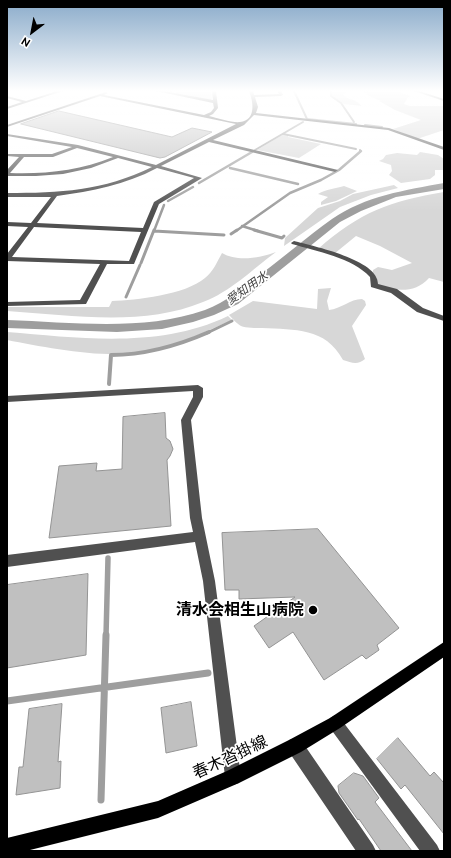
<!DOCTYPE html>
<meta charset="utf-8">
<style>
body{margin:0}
#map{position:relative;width:451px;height:858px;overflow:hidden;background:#fff;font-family:Ubuntu,sans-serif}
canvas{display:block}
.frame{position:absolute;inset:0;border:8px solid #000;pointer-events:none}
.north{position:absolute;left:12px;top:12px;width:40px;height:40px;-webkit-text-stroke:3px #fff;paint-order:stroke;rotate:212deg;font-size:11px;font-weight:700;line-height:16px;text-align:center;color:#000}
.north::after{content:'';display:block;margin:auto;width:14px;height:18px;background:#000;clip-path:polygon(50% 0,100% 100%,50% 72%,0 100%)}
</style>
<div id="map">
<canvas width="451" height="858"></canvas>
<div class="frame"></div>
<div class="north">N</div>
</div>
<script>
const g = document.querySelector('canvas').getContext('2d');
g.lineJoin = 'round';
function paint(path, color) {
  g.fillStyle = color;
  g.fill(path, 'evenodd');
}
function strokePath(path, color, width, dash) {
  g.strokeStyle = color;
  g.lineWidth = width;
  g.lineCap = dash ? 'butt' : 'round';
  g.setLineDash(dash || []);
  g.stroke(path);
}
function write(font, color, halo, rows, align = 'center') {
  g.font = font + ' Ubuntu,"Noto Sans JP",sans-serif';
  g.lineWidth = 3.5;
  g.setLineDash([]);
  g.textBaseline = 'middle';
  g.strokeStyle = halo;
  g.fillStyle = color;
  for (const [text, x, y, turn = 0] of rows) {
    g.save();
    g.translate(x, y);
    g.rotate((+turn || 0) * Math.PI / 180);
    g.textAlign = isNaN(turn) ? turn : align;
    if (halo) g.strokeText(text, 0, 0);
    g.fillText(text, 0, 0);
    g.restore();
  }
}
const green = new Path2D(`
 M 167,91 L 211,91 L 212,99 L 210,100 Z
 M 332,91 L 344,91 L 347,93 L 343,94 C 348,101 353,98 357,102 C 359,103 360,105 362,106 L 344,104 L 332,96 Z
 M 369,91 C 378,91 387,90 396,91 C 401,92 406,95 412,96 L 408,97 L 404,104 L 410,106 L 444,106 L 444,130 L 417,139 L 393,129 L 421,120 L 395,110 L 379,101 L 381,101 L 369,96 L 364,92 Z
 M 282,135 L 288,136 L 288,137 L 321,144 L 299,158 L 257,150 Z
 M 420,152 L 438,155 L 444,159 L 444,170 L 435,170 L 435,175 L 430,179 L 401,183 L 389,175 L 392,171 L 391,165 L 379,161 L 383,159 L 386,155 L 397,153 L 417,155 Z
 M 394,185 L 398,188 L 371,195 L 340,207 L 284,246 L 285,238 L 318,208 L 340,201 L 353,194 Z
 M 344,186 L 357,191 L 336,201 L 321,205 L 321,202 L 328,197 L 318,194 C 327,189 334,189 344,186 Z
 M 444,192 L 444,282 L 429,278 C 415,294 395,291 377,285 L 377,278 L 373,273 L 373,270 L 378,267 L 392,270 L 412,263 L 380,246 L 356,236 L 334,254 L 318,249 C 360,212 390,201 444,192 Z
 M 276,252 C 253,269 230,292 203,302 C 143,327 71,315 7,311 L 7,307 L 109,307 L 112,301 C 136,300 185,295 205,278 C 213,272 217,262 222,253 C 237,262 260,258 276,252 Z
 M 331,288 L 327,301 L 329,310 C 341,309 350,299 362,299 L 365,301 L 366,305 L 352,326 L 365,359 C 358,365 352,363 343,360 C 325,327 295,330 262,328 C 256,328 246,328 241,326 C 237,324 232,318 229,315 L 253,301 L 317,309 L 318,289 Z
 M 228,316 L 232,320 C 205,332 178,345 149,351 C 108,360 48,348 7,340 L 7,332 C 81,338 159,349 228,316 Z`);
const streamFar5 = new Path2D(`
 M 294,91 L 307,119 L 356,124
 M 331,91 L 331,96 L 341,103 L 354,122
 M 365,125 L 382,127
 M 283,134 L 356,149
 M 255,150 L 303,122
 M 360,150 L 360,152`);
const streamFar4 = new Path2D(`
 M 230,168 L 298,184
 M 199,183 L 252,152
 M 168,201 L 193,187
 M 242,226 L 258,231
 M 154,231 L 164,205
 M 236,231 L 290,193 L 321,180 L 339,170 L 361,151`);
const streamFar3 = new Path2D(`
 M 254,230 L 282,238 L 284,236
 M 154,231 L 224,235
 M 231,234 L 237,230
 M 141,263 L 154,230
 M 126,297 L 140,265
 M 207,333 L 232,321`);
const streamFar2 = new Path2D(`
 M 109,384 L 111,355 C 146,355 177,346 209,332`);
const streamFar1 = new Path2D(`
 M 106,636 L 108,558`);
const stream = new Path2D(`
 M 7,701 L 208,673
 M 101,800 L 106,635`);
const canal = new Path2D(`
 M 444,183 L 444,189 L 396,197 L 361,211 L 340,222 L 238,304 L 214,315 L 193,322 L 162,329 L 117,332 L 7,328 L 7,320 C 72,322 142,332 205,310 C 226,302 243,288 261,274 C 285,256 308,236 332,219 C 365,196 406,190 444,183 Z`);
const building = new Path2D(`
 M 59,111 L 172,137 L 192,128 L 212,132 L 165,157 L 160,158 L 21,124 Z
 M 165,413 L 166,438 L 170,441 L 173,449 L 170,456 L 167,460 L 171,526 L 49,538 L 59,466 L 97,463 L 96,471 L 122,469 L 123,417 Z
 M 318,529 L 399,628 L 377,645 L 379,650 L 366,659 L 362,655 L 324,680 L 293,632 L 269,648 L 254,626 L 295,597 L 239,599 L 239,590 L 225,590 L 222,533 Z
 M 88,574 L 86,655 L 7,668 L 7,585 Z
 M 191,702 L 197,746 L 166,753 L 161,708 Z
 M 62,704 L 58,762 L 61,761 L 60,788 L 16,795 L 19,767 L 23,767 L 29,709 Z
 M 398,738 L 430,776 L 434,772 L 444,783 L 444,834 L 405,785 L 401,789 L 377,759 Z
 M 354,773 L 363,776 L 379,798 L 375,802 L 412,851 L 381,851 L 359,819 L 358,820 L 339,793 L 338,786 Z`);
const minor = new Path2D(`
 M 57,91 L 63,91 L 7,109 L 7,107 L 22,102 L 7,98 L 7,96 L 26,101 Z
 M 156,91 L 164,91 L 213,100 L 212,91 L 216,91 L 218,108 L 213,114 L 209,116 C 217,118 233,123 240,122 C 257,120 253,101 249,91 L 253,91 L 254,95 L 279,94 L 277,91 L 281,91 L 283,95 L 281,96 L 255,97 L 258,107 L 256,113 L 389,128 L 444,147 L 444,150 L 388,130 L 254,115 L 244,125 L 213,140 L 338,170 L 335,172 L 209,142 L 161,166 L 202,178 L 159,204 L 134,264 L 107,264 L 86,304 L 7,306 L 7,302 L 80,300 L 100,264 L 7,261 L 7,254 L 28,227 L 7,226 L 7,222 L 31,223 L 51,197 L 7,197 L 7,193 C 60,193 103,191 152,167 L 118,158 L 91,168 L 63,174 L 36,176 L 7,176 L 7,170 L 19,157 L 7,156 L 7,154 L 52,154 L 72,147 L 7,136 L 7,134 L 78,145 L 156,165 L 236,124 L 100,96 L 7,127 L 7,125 L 106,92 L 108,93 L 104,95 L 204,115 L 211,112 L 214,108 L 213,103 ZM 77,148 L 113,157 C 79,171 46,174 10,173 L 24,157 L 53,157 ZM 157,168 L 194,178 L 154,202 L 143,228 L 37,223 L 57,196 C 92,191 125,185 157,168 ZM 34,227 L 141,232 L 129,261 L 12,257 Z
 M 414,91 L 419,91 L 444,99 L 444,101 Z
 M 294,241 C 313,246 379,260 378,284 L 397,289 L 423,308 L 444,316 L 444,321 L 417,312 L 391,293 L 371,287 L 370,277 C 353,258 316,251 292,244 L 291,243 Z
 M 198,385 L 203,388 L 203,397 L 191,420 L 202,518 L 215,581 L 241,777 L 239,783 L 233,785 L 227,783 L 225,777 L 203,581 L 195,542 L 7,567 L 7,555 L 193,532 L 190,518 L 181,420 L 193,397 L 193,391 L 7,402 L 7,396 Z
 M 335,715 L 340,718 L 437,845 L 440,851 L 420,851 L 330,728 L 327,723 L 330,718 Z
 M 295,738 L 301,740 L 373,845 L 376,851 L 356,851 L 289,752 L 287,746 L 289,740 Z`);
const major = new Path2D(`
 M 444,642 L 444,657 L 340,728 L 301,752 L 239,783 L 158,818 L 26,851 L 7,851 L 7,838 L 158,801 L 227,771 L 289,740 L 330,718 Z`);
const markers = [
 [313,610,5,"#000"]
];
const farWaternames = [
 ["愛知用水",247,288,-35]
];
const nearPoinames = [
 ["清水会相生山病院",304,610]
];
const nearStreetnames = [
 ["春木沓掛線",230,757,-25]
];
paint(green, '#d7d7d7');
strokePath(streamFar5, '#9e9e9e', 2);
strokePath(streamFar4, '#9e9e9e', 2.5);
strokePath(streamFar3, '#9e9e9e', 3);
strokePath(streamFar2, '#9e9e9e', 4);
strokePath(streamFar1, '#9e9e9e', 5.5);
strokePath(stream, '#9e9e9e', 7);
paint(canal, '#9e9e9e');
paint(building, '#c0c0c0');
strokePath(building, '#949494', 1);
paint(minor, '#505050');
paint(major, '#000');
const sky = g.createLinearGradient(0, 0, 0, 211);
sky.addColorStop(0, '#8aabca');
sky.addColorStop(0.43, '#fff');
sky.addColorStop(1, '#ffffff00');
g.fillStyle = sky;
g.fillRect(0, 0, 451, 211);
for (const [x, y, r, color] of markers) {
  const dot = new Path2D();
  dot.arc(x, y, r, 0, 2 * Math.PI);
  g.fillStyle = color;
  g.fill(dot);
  strokePath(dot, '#fff', 1.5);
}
write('italic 12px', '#3f3f3f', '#fff', farWaternames);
write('bold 16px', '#000', '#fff', nearPoinames, 'right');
write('16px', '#000', '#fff', nearStreetnames);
</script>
